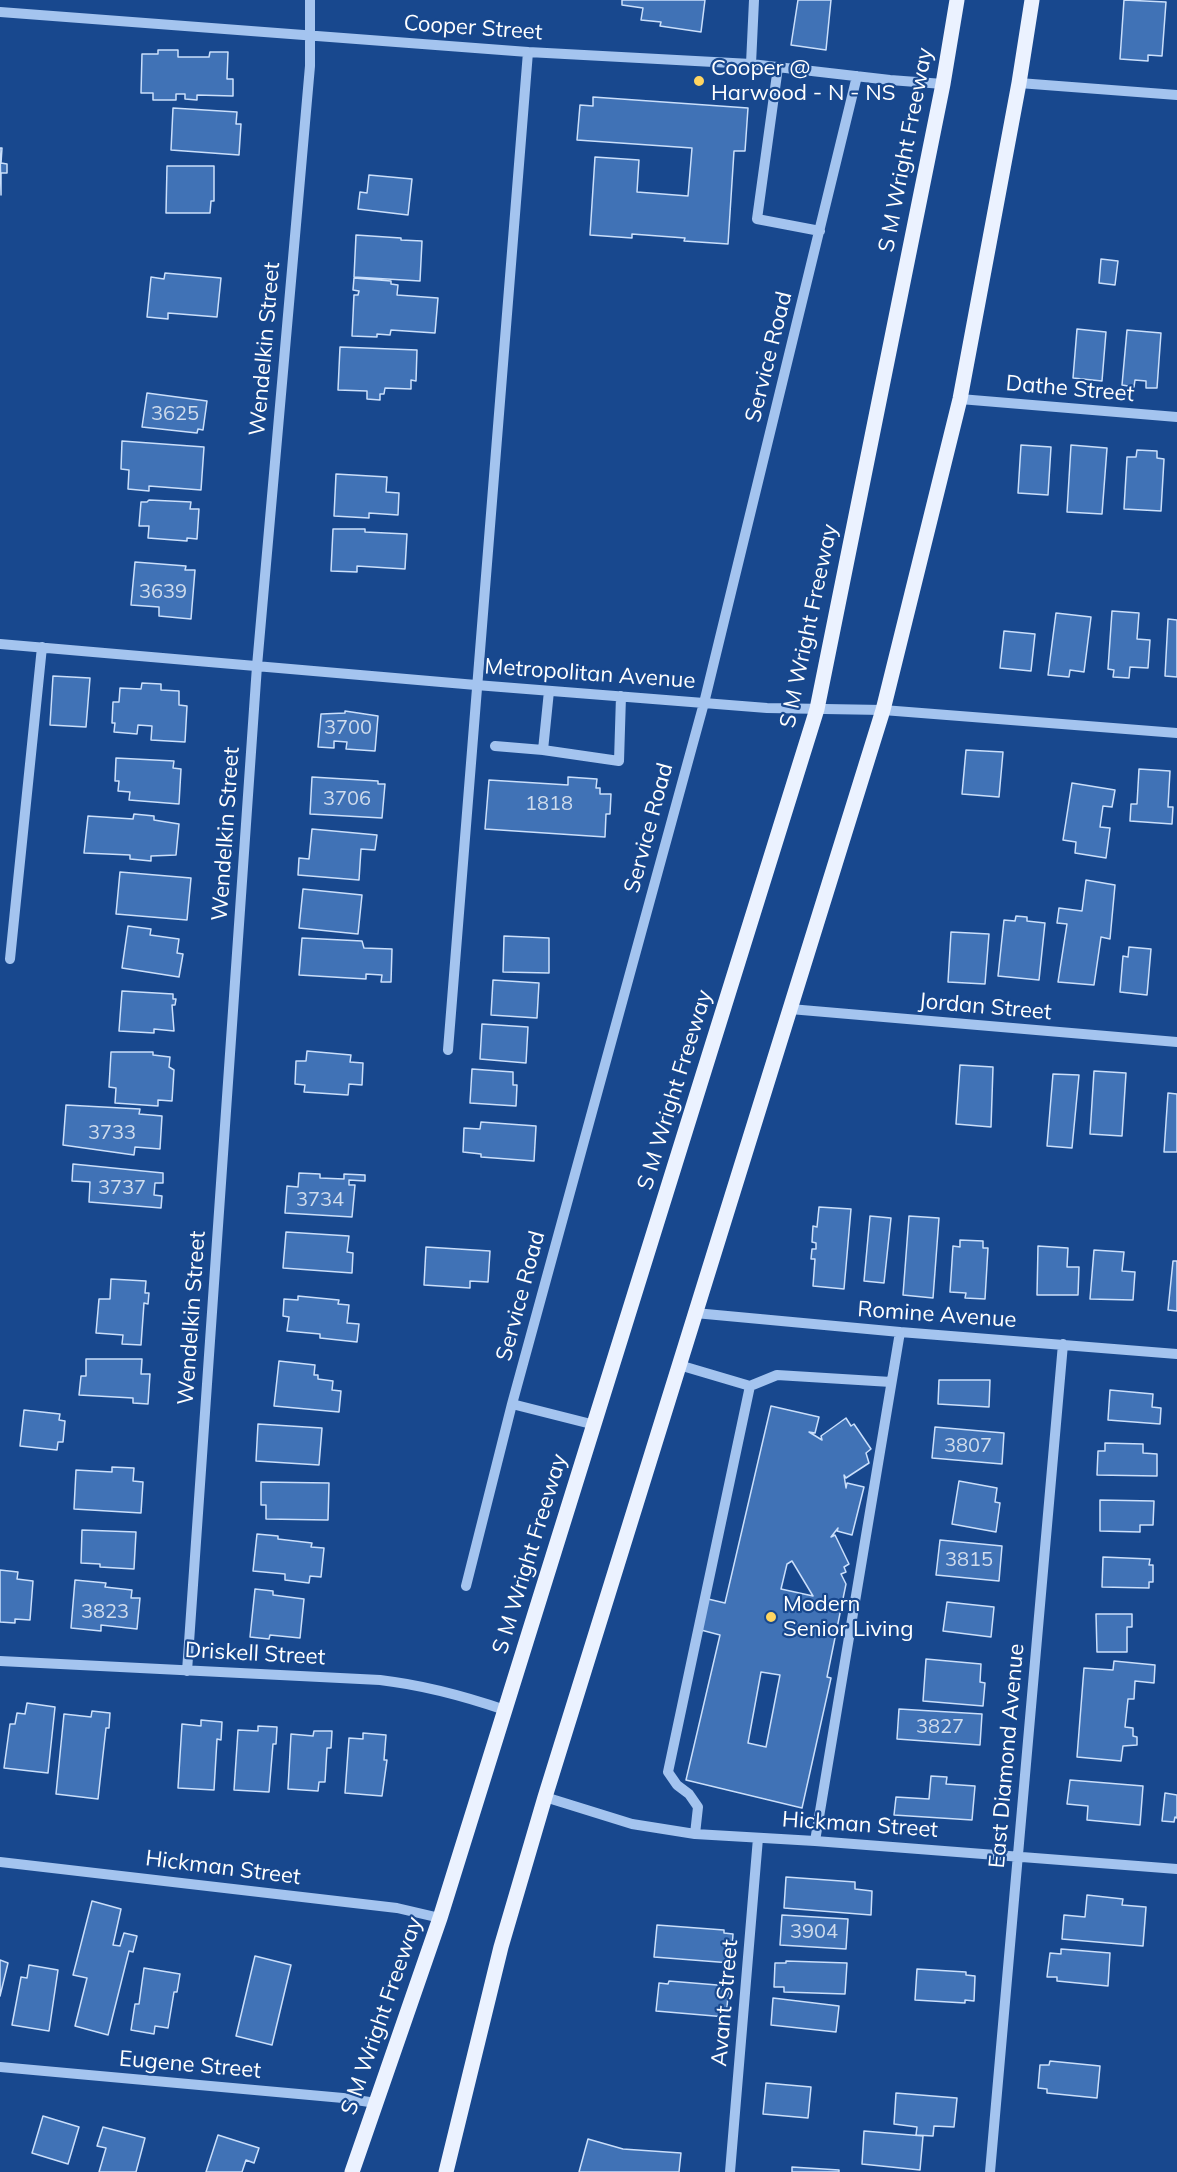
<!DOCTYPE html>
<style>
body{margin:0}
canvas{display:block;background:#18488e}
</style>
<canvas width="1177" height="2172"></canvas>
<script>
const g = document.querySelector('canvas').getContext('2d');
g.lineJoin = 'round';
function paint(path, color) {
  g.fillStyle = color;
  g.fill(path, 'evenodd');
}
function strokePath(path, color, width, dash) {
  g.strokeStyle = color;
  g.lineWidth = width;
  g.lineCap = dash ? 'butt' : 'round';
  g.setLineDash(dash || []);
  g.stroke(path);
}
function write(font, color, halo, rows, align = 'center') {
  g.font = font + ' Mulish,sans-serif';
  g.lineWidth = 4.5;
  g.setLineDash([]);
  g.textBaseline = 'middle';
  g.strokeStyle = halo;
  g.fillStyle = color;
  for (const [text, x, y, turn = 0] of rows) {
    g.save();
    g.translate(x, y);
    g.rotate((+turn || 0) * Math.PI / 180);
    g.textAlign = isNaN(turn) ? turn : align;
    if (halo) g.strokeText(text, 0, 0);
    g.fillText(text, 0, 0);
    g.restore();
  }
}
const building = new Path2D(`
 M 622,0 L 705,0 L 701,32 L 660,26 L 661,22 L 641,20 L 643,8 L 622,5 Z
 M 798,0 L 831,0 L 826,50 L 791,45 Z
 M 1124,0 L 1166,2 L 1162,56 L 1148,55 L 1148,61 L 1120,59 Z
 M 158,50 L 178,50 L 178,57 L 209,57 L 210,52 L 228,52 L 227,79 L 233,79 L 233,96 L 197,95 L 197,100 L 185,99 L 185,94 L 176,94 L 176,100 L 153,100 L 153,93 L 141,93 L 142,54 L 158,54 Z
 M 593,97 L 748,108 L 745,151 L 734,151 L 728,244 L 684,241 L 685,238 L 632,234 L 632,238 L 590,235 L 595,157 L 639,160 L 637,192 L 688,196 L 692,148 L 577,140 L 580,105 L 593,106 Z
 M 173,108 L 237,112 L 236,124 L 241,124 L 239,155 L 171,150 Z
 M 0,148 L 2,148 L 1,163 L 7,164 L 7,173 L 1,173 L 1,195 Z
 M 167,166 L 214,166 L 214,201 L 211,201 L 210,213 L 166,213 Z
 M 369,175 L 412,179 L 408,215 L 358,209 L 360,192 L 367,193 Z
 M 356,235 L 401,238 L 401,240 L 422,241 L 420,281 L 354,277 Z
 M 1101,259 L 1118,261 L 1115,285 L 1099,283 Z
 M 165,273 L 221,278 L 217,317 L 168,313 L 168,319 L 147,317 L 151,277 L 164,279 Z
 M 354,278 L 391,281 L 391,284 L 398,285 L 397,295 L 438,298 L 435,333 L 391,330 L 390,335 L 377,334 L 377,337 L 352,336 L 354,295 L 358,295 L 359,291 L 353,290 Z
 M 1077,329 L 1106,332 L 1102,381 L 1073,378 Z
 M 1127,330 L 1161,333 L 1157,388 L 1146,388 L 1146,381 L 1135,380 L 1134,387 L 1122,385 Z
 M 340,347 L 417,350 L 416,381 L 411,380 L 411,389 L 385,388 L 384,394 L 380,394 L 380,400 L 367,399 L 367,391 L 338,390 Z
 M 147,393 L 207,401 L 203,430 L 198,429 L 197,433 L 142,427 Z
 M 122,441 L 204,447 L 201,490 L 149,486 L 149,491 L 128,489 L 129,470 L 121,469 Z
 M 1021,445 L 1051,447 L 1048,495 L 1018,493 Z
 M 1071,445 L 1107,448 L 1102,514 L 1067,512 Z
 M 1137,450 L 1157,451 L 1157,458 L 1164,459 L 1161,511 L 1124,509 L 1127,457 L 1136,457 Z
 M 336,474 L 387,477 L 386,492 L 399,493 L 398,515 L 369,513 L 369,518 L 334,516 Z
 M 149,500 L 191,502 L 190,509 L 199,509 L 197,539 L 187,538 L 187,541 L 148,538 L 149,526 L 139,526 L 141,502 L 147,502 Z
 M 333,529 L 365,529 L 365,532 L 407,534 L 405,569 L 357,566 L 357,572 L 331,571 Z
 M 135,562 L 186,566 L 185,570 L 195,570 L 191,619 L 159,616 L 159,607 L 131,605 Z
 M 1112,611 L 1139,613 L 1137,639 L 1150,640 L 1148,668 L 1130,667 L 1129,678 L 1113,677 L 1114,670 L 1108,669 Z
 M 1056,613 L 1091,617 L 1084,672 L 1070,670 L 1069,677 L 1048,675 Z
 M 1168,619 L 1177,620 L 1177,677 L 1165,676 Z
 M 1004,631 L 1035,634 L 1031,671 L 1000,668 Z
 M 53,676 L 90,678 L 86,727 L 50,725 Z
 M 142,683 L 161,684 L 161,690 L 179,691 L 179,705 L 187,706 L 185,742 L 151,740 L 152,726 L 138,725 L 137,734 L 114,732 L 115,723 L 112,723 L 113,702 L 119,702 L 120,688 L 141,689 Z
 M 345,711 L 378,716 L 375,751 L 346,749 L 347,742 L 334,741 L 334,748 L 318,747 L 321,714 L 345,713 Z
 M 966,750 L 1003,752 L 999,797 L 962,794 Z
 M 116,758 L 174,761 L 173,768 L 181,769 L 179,804 L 129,800 L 130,792 L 118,791 L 119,781 L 115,781 Z
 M 1139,769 L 1170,771 L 1168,807 L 1173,807 L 1172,824 L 1130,821 L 1131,804 L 1137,804 Z
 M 312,777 L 378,781 L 378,784 L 385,784 L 382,818 L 310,814 Z
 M 568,777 L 597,779 L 596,788 L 600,788 L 600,794 L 611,794 L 610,814 L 606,814 L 605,837 L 485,829 L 489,780 L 568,785 Z
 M 1072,783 L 1115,790 L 1112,807 L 1103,806 L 1100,827 L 1110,828 L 1106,858 L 1075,853 L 1076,842 L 1063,840 Z
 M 134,814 L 154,816 L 154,820 L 179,824 L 176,855 L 151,856 L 151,861 L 130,859 L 130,855 L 84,853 L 88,816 L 133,819 Z
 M 312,829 L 377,835 L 375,850 L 361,849 L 359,880 L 298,875 L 299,858 L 309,859 Z
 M 120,872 L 191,878 L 187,920 L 116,914 Z
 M 1086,880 L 1115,885 L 1110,939 L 1101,937 L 1094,985 L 1058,982 L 1067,924 L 1057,923 L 1059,908 L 1082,911 Z
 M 303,889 L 362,895 L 358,934 L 299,928 Z
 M 1016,916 L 1027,917 L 1027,921 L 1045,923 L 1039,980 L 998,976 L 1004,920 L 1015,921 Z
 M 128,926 L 151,929 L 150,935 L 179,939 L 177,953 L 183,954 L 179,977 L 122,968 Z
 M 951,932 L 989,934 L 985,984 L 948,982 Z
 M 504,936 L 549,938 L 549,973 L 503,972 Z
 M 302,938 L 362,941 L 364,948 L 392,949 L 391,982 L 381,982 L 382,975 L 366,974 L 366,979 L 299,975 Z
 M 1129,947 L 1151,949 L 1147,995 L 1120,992 L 1123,956 L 1128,957 Z
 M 493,980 L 539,983 L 537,1018 L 491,1015 Z
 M 122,991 L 173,994 L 173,999 L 176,999 L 175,1005 L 172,1005 L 174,1031 L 154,1029 L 154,1033 L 119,1031 Z
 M 482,1024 L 528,1027 L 526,1063 L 480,1059 Z
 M 307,1051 L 351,1055 L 350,1062 L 363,1063 L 362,1085 L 349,1084 L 348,1095 L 304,1092 L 305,1085 L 295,1084 L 296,1061 L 306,1061 Z
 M 111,1052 L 153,1052 L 153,1055 L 170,1057 L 169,1067 L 174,1070 L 172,1101 L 158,1100 L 158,1106 L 115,1103 L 116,1088 L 109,1087 Z
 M 960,1065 L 993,1067 L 991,1127 L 956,1124 Z
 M 472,1069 L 513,1072 L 513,1085 L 517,1085 L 516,1106 L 470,1103 Z
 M 1094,1071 L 1126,1073 L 1122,1136 L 1090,1134 Z
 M 1053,1074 L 1079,1075 L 1072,1148 L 1047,1146 Z
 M 1168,1093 L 1177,1094 L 1177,1152 L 1164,1152 Z
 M 66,1105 L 140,1109 L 139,1114 L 162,1116 L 160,1149 L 135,1147 L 134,1155 L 63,1145 Z
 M 481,1122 L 536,1126 L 534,1161 L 481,1157 L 481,1154 L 463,1152 L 464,1128 L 480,1129 Z
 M 73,1164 L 163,1173 L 163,1183 L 155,1183 L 154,1195 L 162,1196 L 161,1208 L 89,1202 L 90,1182 L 72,1181 Z
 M 299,1173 L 320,1174 L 320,1178 L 344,1179 L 344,1174 L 365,1175 L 365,1181 L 349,1180 L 349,1185 L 355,1185 L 352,1217 L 285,1213 L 287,1186 L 298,1187 Z
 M 819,1207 L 851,1209 L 844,1289 L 813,1286 L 815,1259 L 811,1259 L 812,1249 L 816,1249 L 816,1243 L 812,1242 L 813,1226 L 817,1227 Z
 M 870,1216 L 891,1218 L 884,1283 L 864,1281 Z
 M 909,1216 L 939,1218 L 933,1298 L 903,1295 Z
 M 286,1232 L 349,1236 L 347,1252 L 353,1253 L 352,1273 L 283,1268 Z
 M 960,1240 L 983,1241 L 983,1248 L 988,1248 L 985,1299 L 965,1298 L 966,1293 L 950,1292 L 953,1246 L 960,1247 Z
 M 1038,1246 L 1068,1248 L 1067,1267 L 1079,1267 L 1078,1295 L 1037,1295 Z
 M 426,1247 L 490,1251 L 488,1282 L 470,1281 L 470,1288 L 424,1285 Z
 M 1094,1250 L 1124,1252 L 1122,1271 L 1135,1272 L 1133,1300 L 1090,1299 Z
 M 1173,1261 L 1177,1261 L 1177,1311 L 1168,1310 Z
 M 111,1279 L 146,1281 L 145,1293 L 149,1293 L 148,1304 L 144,1303 L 141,1345 L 122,1344 L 123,1335 L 96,1333 L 99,1299 L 110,1299 Z
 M 298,1296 L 339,1300 L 338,1304 L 349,1305 L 347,1323 L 359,1324 L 357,1342 L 320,1338 L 320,1334 L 287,1331 L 289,1317 L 283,1316 L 284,1299 L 298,1300 Z
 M 86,1359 L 142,1359 L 141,1374 L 150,1374 L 148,1404 L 133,1403 L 133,1398 L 79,1395 L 81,1376 L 86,1376 Z
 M 279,1361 L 315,1365 L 314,1375 L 318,1375 L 318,1379 L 333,1381 L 332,1390 L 341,1391 L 339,1412 L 274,1406 Z
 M 939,1380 L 990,1380 L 989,1407 L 938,1404 Z
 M 1110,1390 L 1153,1394 L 1152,1407 L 1161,1408 L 1160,1424 L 1108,1420 Z
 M 771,1406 L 819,1417 L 815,1433 L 809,1432 L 822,1440 L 821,1436 L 846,1418 L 851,1426 L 854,1424 L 871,1449 L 866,1453 L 869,1463 L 846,1478 L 844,1475 L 846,1488 L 847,1483 L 864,1487 L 852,1535 L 837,1531 L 838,1528 L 831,1537 L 835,1535 L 849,1564 L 844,1567 L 846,1572 L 841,1574 L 846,1584 L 827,1677 L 831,1678 L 802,1808 L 686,1780 L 720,1635 L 701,1630 L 708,1599 L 725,1603 ZM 792,1561 L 813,1596 L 781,1589 L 787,1564 ZM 761,1672 L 780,1675 L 766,1747 L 748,1743 Z
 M 24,1410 L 60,1414 L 59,1420 L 65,1421 L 63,1442 L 58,1442 L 57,1450 L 20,1446 Z
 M 258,1424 L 322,1428 L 319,1465 L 256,1461 Z
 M 935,1427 L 1004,1433 L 1002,1464 L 932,1458 Z
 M 1105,1443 L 1143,1444 L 1143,1453 L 1157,1454 L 1157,1476 L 1097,1475 L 1098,1451 L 1105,1451 Z
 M 112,1467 L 134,1468 L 133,1481 L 143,1482 L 141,1513 L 74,1509 L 76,1470 L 112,1472 Z
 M 959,1481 L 997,1488 L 995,1502 L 1000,1503 L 996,1532 L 952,1524 Z
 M 261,1482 L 329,1483 L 328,1520 L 266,1519 L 266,1505 L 261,1505 Z
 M 1100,1500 L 1154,1501 L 1153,1525 L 1140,1525 L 1140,1532 L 1100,1531 Z
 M 82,1530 L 136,1532 L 134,1569 L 100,1567 L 100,1564 L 81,1563 Z
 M 257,1534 L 278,1536 L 278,1539 L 312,1543 L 311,1547 L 324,1548 L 321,1577 L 310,1576 L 309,1583 L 285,1580 L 285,1574 L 253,1571 Z
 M 940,1540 L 1002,1546 L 999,1581 L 936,1575 Z
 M 1103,1557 L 1150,1559 L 1149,1565 L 1153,1565 L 1153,1582 L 1149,1582 L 1149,1588 L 1102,1587 Z
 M 0,1570 L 18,1572 L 17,1579 L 33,1581 L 30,1620 L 15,1619 L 15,1623 L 0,1622 Z
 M 75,1580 L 106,1583 L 105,1587 L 132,1590 L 131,1598 L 140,1598 L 137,1629 L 101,1625 L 101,1631 L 71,1628 Z
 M 255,1589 L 273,1591 L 273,1595 L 304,1599 L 300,1638 L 270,1635 L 269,1639 L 250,1637 Z
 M 947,1602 L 994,1607 L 991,1637 L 943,1631 Z
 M 1096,1614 L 1132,1614 L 1132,1627 L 1127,1627 L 1127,1652 L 1097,1652 Z
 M 926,1659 L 981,1664 L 980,1682 L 985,1683 L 983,1706 L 923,1701 Z
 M 1114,1661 L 1155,1665 L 1154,1683 L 1135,1681 L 1134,1699 L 1128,1699 L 1125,1727 L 1133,1728 L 1133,1736 L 1137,1737 L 1137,1745 L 1123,1746 L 1121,1761 L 1077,1757 L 1084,1668 L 1113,1670 Z
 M 27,1703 L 55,1707 L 48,1773 L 4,1768 L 10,1724 L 15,1724 L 17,1713 L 25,1714 Z
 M 899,1709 L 982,1714 L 980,1745 L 897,1739 Z
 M 92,1711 L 110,1713 L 109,1728 L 106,1728 L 98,1799 L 56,1794 L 64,1714 L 91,1717 Z
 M 201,1720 L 222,1722 L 221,1740 L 217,1739 L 214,1790 L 178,1788 L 182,1724 L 201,1726 Z
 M 258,1726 L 277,1727 L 276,1744 L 273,1744 L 269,1792 L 234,1790 L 238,1730 L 258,1731 Z
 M 314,1731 L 332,1731 L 331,1748 L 327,1748 L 325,1782 L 319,1782 L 318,1791 L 288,1789 L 291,1734 L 313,1736 Z
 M 363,1733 L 386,1735 L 384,1760 L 387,1760 L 382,1796 L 345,1793 L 349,1738 L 363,1739 Z
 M 931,1776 L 947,1777 L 946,1784 L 975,1786 L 972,1820 L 894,1815 L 896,1797 L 929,1799 Z
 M 1070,1780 L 1143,1786 L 1140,1825 L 1087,1820 L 1088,1806 L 1067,1804 Z
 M 1165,1793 L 1177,1795 L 1177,1818 L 1175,1817 L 1174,1822 L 1162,1821 Z
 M 786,1877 L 855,1882 L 855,1889 L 872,1891 L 871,1915 L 784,1908 Z
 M 1087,1895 L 1123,1899 L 1122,1905 L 1146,1907 L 1143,1946 L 1062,1939 L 1064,1915 L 1085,1917 Z
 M 92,1901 L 121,1909 L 113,1945 L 120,1946 L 124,1933 L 137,1936 L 133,1952 L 129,1951 L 108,2035 L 75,2026 L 87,1978 L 73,1975 Z
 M 782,1915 L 848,1919 L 846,1949 L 780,1945 Z
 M 657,1925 L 724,1930 L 724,1933 L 733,1934 L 731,1963 L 654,1957 Z
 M 1061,1949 L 1110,1953 L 1108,1986 L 1057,1981 L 1057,1977 L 1047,1977 L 1050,1953 L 1061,1954 Z
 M 255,1956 L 291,1965 L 272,2045 L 236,2036 Z
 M 0,1960 L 8,1963 L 0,1996 Z
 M 786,1961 L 847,1963 L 845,1994 L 784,1992 L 784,1987 L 774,1987 L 775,1963 L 786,1963 Z
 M 29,1965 L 58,1970 L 49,2031 L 12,2025 L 21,1977 L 27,1978 Z
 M 144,1968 L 180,1974 L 177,1992 L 174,1992 L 168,2028 L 155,2026 L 154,2034 L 131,2030 L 135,2004 L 139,2004 Z
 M 917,1969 L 966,1972 L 966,1975 L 975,1976 L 974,2001 L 965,2000 L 965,2003 L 915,2000 Z
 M 669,1981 L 729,1986 L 726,2017 L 656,2011 L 659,1983 L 668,1984 Z
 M 773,1998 L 839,2006 L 836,2032 L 771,2025 Z
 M 1050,2061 L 1100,2066 L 1097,2098 L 1047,2093 L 1047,2089 L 1038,2088 L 1040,2065 L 1049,2065 Z
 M 766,2083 L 811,2087 L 808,2118 L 763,2114 Z
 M 896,2093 L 957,2098 L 954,2127 L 934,2126 L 933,2136 L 916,2135 L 917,2127 L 894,2124 Z
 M 43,2116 L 79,2127 L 68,2164 L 32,2153 Z
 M 103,2127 L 145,2138 L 136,2172 L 99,2172 L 106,2148 L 97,2146 Z
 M 864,2131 L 923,2136 L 920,2170 L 862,2164 Z
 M 218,2135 L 259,2148 L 254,2163 L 246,2160 L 242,2172 L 206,2172 Z
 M 588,2139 L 623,2149 L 681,2153 L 679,2172 L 579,2172 Z
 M 792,2167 L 839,2170 L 839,2172 L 792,2172 Z`);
const minor = new Path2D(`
 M 0,12 L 528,52 L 751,64 L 890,80 L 943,84
 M 751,64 L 754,0
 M 778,67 L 757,219 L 820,231
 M 1019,83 L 1177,95
 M 960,399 L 1177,417
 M 0,644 L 476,685 L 767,708 L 883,710 L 1177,733
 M 495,746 L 543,750 L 549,691
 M 543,750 L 619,761 L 621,696
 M 10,959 L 42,647
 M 790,1009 L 1177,1042
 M 448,1050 L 528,52
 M 695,1313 L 900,1332 L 1177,1354
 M 679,1365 L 750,1386 L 777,1375 L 891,1382
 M 512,1404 L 595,1425
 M 466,1586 L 512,1404 L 704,703 L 857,76
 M 0,1661 L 380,1680 C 423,1685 464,1696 505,1710
 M 187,1671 L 257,666 L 310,66 L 310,0
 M 545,1797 L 632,1824 L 695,1834 L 815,1841 L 1177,1869
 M 695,1834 L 698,1807 L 689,1794 L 677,1785 L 668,1772 L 750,1386
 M 815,1841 L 900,1332
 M 0,1862 L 397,1908 L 440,1918
 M 0,2067 L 343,2098 L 376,2103
 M 730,2172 L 758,1838
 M 990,2172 L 1063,1344`);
const major = new Path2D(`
 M 352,2172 L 440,1918 L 817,709 L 943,84 L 957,0
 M 446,2172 L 501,1947 L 545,1797 L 883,710 L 960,399 L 1019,83 L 1032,0`);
const markers = [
 [699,81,6,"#ffd561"],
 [771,1617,6,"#ffd561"]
];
const numberNames = [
 ["3625",175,414],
 ["3639",163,592],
 ["3700",348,728],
 ["3706",347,799],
 ["1818",549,804],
 ["3733",112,1133],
 ["3737",122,1188],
 ["3734",320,1200],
 ["3807",968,1446],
 ["3815",969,1560],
 ["3823",105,1612],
 ["3827",940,1727],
 ["3904",814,1932]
];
const streetNames = [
 ["Cooper Street",473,28,4],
 ["S M Wright Freeway",906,150,-79],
 ["Wendelkin Street",265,349,-85],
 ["Service Road",769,357,-76],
 ["Dathe Street",1070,389,5],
 ["S M Wright Freeway",809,626,-78],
 ["Metropolitan Avenue",590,674,4],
 ["Service Road",649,828,-75],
 ["Wendelkin Street",226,834,-86],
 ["Jordan Street",985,1007,5],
 ["S M Wright Freeway",675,1090,-73],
 ["Service Road",521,1296,-75],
 ["Romine Avenue",937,1315,4],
 ["Wendelkin Street",192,1318,-86],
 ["S M Wright Freeway",530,1554,-73],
 ["Driskell Street",255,1654,3],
 ["East Diamond Avenue",1007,1756,-85],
 ["Hickman Street",860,1825,4],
 ["Hickman Street",223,1868,7],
 ["Avant Street",725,2003,-85],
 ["S M Wright Freeway",382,2016,-71],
 ["Eugene Street",190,2065,5]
];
const poiNames = [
 ["Cooper @",711,68],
 ["Harwood - N - NS",711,93],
 ["Modern",783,1604],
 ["Senior Living",783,1629]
];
paint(building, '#4072b6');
strokePath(building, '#cadffb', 1.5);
strokePath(minor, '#a4c4ef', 10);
strokePath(major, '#ebf2ff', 15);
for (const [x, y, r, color] of markers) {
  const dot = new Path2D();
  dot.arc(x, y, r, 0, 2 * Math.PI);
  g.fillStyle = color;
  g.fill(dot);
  strokePath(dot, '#18488e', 2);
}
write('20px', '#cfdced', null, numberNames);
write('22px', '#fff', '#18488e', streetNames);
write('22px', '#fff', '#18488e', poiNames, 'left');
</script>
